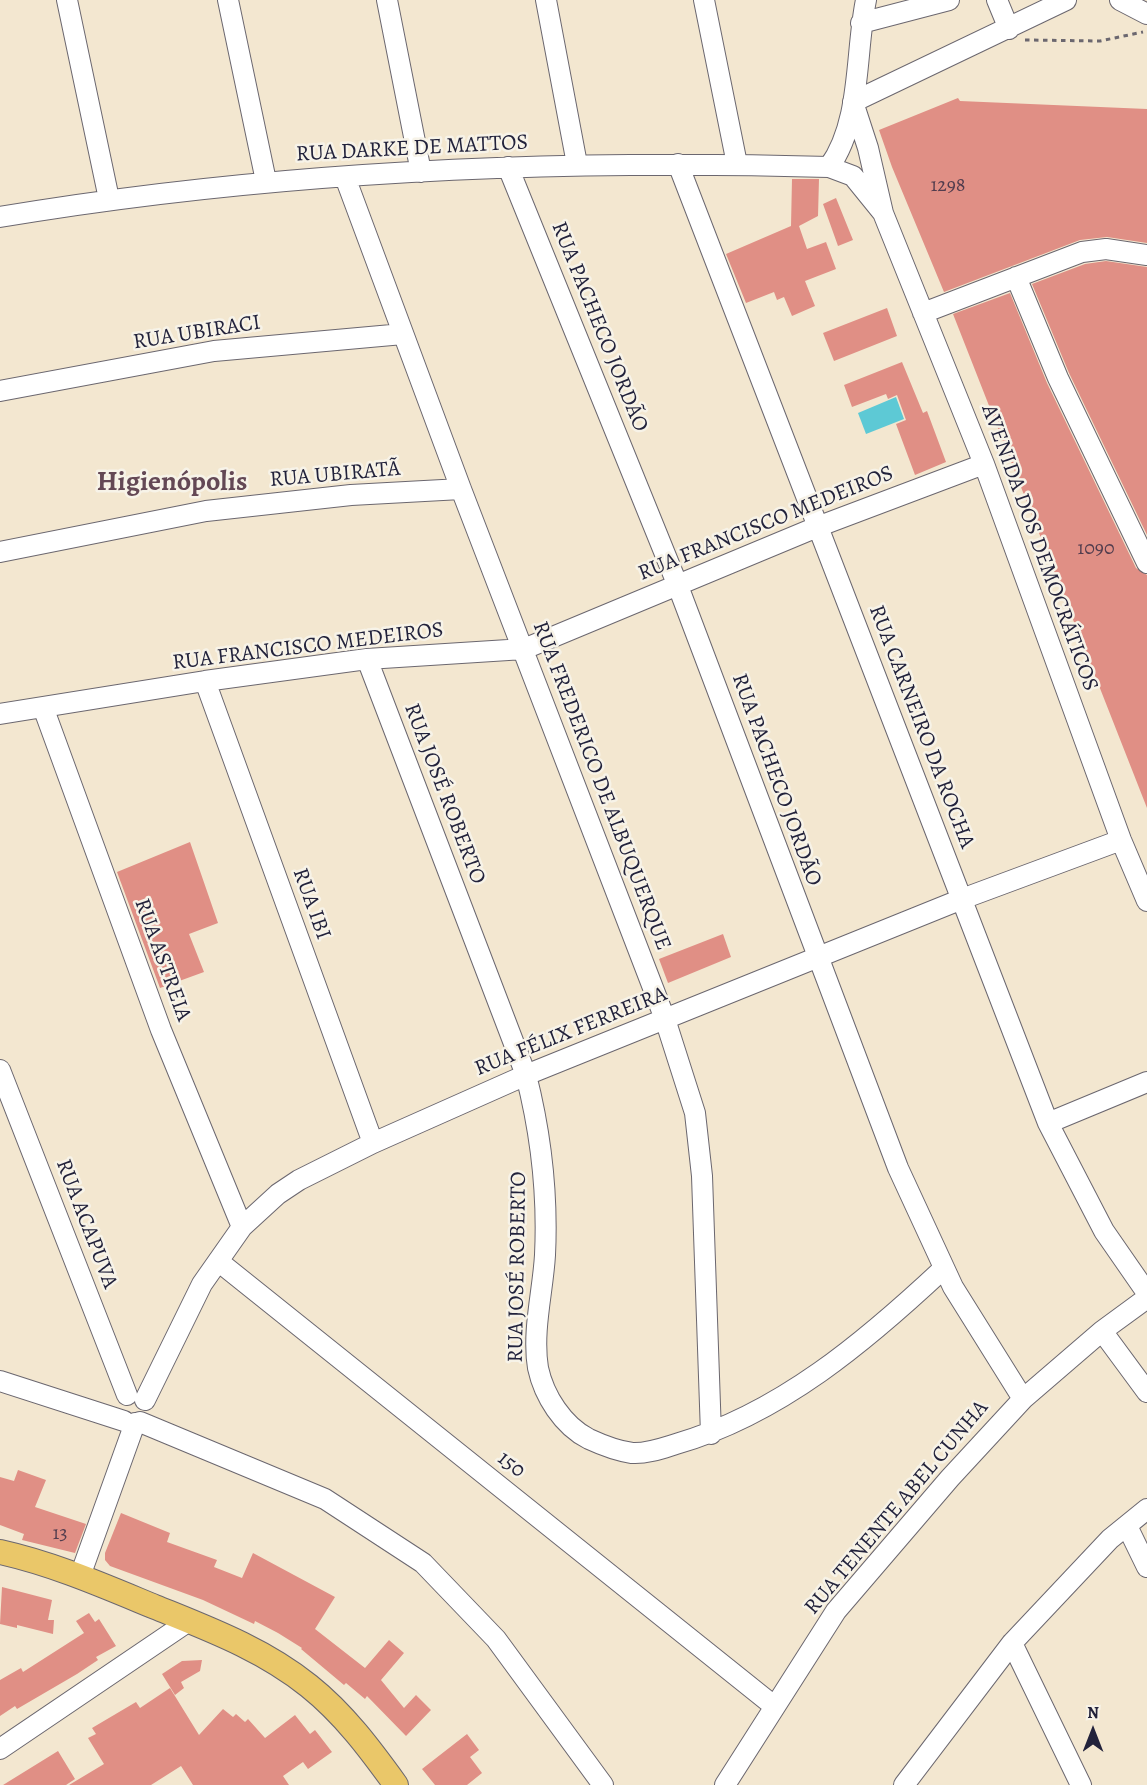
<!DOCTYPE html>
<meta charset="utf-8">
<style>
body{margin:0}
#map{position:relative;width:1147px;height:1785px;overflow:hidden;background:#f3e7d0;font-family:Alegreya,serif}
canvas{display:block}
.north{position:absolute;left:1063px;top:1701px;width:60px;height:60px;-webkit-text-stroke:4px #f7f3e8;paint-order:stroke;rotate:0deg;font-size:16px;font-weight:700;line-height:24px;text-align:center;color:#22223b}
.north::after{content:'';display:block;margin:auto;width:21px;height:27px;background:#22223b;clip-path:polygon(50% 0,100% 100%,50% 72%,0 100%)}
</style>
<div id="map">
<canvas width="1147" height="1785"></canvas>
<div class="north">N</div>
</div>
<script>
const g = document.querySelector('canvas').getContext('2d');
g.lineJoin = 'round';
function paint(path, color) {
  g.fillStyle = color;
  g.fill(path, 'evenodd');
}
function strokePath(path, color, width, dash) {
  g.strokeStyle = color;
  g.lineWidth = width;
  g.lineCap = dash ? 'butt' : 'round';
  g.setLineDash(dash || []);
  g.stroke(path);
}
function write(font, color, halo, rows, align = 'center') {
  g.font = font + ' Alegreya,serif';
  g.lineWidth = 5;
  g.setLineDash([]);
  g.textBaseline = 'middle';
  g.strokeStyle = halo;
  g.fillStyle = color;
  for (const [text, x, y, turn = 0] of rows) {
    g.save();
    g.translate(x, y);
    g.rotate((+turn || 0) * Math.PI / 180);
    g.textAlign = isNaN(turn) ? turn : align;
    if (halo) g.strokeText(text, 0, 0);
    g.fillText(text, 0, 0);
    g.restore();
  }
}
const water = new Path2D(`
 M 896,397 L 904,419 L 866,434 L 858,413 Z`);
const building = new Path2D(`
 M 958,98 L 960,101 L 1147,109 L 1147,243 L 1107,237 L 1080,240 L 944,292 L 892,167 L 879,130 Z
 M 792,179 L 819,179 L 818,216 L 799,226 L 807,249 L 826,242 L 836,269 L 805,281 L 815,306 L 792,316 L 784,297 L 777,300 L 774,292 L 746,303 L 726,254 L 791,226 Z
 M 836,198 L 853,240 L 838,246 L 823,204 Z
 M 1106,261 L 1147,267 L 1147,535 L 1069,373 L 1032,284 L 1085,264 Z
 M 1010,293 L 1047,383 L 1136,568 L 1147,575 L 1147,808 L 953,314 Z
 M 887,308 L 897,336 L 834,361 L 823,333 Z
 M 902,362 L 923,413 L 927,411 L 946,462 L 915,475 L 896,424 L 906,420 L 897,395 L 888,399 L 886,394 L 852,407 L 844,385 Z
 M 190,842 L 218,923 L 189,934 L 204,972 L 160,988 L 117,872 Z
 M 723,934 L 731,957 L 668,983 L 659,959 Z
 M 18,1470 L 46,1480 L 35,1507 L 86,1524 L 75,1553 L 22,1540 L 24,1534 L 0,1525 L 0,1477 L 14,1481 Z
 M 121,1513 L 170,1533 L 167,1542 L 217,1560 L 214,1567 L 242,1578 L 253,1553 L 335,1597 L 315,1629 L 365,1668 L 389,1640 L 404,1653 L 381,1680 L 404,1708 L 416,1695 L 431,1710 L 406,1736 L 367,1696 L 365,1699 L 346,1683 L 344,1685 L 301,1649 L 302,1648 L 278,1633 L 255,1621 L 254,1624 L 203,1600 L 110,1566 L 105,1560 L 105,1553 Z
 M 2,1587 L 52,1600 L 48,1620 L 54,1620 L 53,1634 L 17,1625 L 17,1628 L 0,1624 Z
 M 89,1613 L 95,1622 L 99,1619 L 116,1646 L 96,1657 L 98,1660 L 77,1674 L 17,1709 L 15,1706 L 0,1716 L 0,1680 L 21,1668 L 23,1672 L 84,1633 L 76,1621 Z
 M 202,1660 L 200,1671 L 181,1682 L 184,1688 L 175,1695 L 162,1674 L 182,1661 Z
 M 170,1688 L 199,1735 L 223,1709 L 233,1717 L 236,1714 L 245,1722 L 248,1719 L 265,1738 L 295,1715 L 310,1734 L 315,1730 L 332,1752 L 308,1769 L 303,1762 L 283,1776 L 289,1785 L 193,1785 L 181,1766 L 151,1785 L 69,1785 L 104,1764 L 88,1738 L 96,1734 L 92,1728 L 136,1702 L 140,1708 Z
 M 467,1734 L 479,1750 L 470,1757 L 482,1773 L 467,1785 L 435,1785 L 422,1769 Z
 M 58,1751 L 75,1779 L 66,1785 L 3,1785 Z`);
const path = new Path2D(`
 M 1025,40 L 1100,41 L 1143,32`);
const minor = new Path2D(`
 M 67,0 L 109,199
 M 228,0 L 266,181
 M 387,0 L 421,172
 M 546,0 L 577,164
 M 704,0 L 737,164
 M 997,0 L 1009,29
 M 1120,0 L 1147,14
 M 861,23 L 949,0
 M 853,102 L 868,148 L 883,213 L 984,464 L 1121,840 L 1147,901
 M 853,102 L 1066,0
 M 678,164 L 1048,1123 L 1104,1231 L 1147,1293
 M 508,167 L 678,586 L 898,1168 L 953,1287 L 1023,1399
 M 829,167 C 862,121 855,53 866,0
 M 345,177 L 461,489 L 665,1019 L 695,1113 L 702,1176 L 711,1434
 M 0,217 C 274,171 552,159 829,167 L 853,176 L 883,213
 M 1016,277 L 1058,378 L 1147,563
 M 923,313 L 1082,252 L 1106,249 L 1147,255
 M 0,391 L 214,351 L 403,334
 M 0,552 L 206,511 L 351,495 L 461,489
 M 367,659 L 526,1075 C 541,1134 548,1193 545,1255 C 543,1291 532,1331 538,1368 C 544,1396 563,1426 589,1439 C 602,1445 618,1451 632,1453 C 647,1454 663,1448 676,1444 C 780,1414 866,1341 943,1269
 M 205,681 L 373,1143
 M 43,707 L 161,1030 L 242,1227
 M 0,714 L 205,681 L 367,659 L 524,649 L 817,527 L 984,464
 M 0,1070 L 127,1395
 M 1048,1123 L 1147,1082
 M 218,1261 L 774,1706
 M 1102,1331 L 1147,1392
 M 0,1381 L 124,1421
 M 145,1400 L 202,1284 L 242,1227 L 278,1194 L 299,1180 L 373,1143 L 526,1075 L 962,899 L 1121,840
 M 140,1422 L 325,1499 L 423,1563 L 496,1639 L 603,1785
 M 1127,1526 L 1147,1567
 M 80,1576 L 135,1423
 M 1012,1643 L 1081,1785
 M 0,1749 L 189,1621
 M 725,1785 L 836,1611 L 950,1478 L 1023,1399 L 1102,1331 L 1147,1298
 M 904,1785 L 1012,1643 L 1110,1539 L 1147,1509`);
const major = new Path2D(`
 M 0,1552 C 54,1564 104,1586 155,1607 C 209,1629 263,1649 309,1686 C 344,1714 370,1749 396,1785`);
const numberNames = [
 ["1298",948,186],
 ["1090",1096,549],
 ["13",60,1534]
];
const streetNames = [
 ["RUA DARKE DE MATTOS",412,149,-3],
 ["RUA PACHECO JORDÃO",599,327,68],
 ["RUA UBIRACI",197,333,-9],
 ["RUA UBIRATÃ",335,475,-5],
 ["RUA FRANCISCO MEDEIROS",766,524,-22],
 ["AVENIDA DOS DEMOCRÁTICOS",1039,548,70],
 ["RUA FRANCISCO MEDEIROS",308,647,-7],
 ["RUA CARNEIRO DA ROCHA",921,727,69],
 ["RUA PACHECO JORDÃO",776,780,70],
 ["RUA FREDERICO DE ALBUQUERQUE",601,786,69],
 ["RUA JOSÉ ROBERTO",444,794,69],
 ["RUA IBI",311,904,70],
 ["RUA ASTREIA",162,960,70],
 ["RUA FÉLIX FERREIRA",571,1032,-22],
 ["RUA ACAPUVA",86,1224,69],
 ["RUA JOSÉ ROBERTO",518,1267,-89],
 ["150",511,1465,39],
 ["RUA TENENTE ABEL CUNHA",897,1508,-50]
];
const districtNames = [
 ["Higienópolis",172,483]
];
paint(water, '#5dc9d5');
paint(building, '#e08f85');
strokePath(minor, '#6b676f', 22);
strokePath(major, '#6b676f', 26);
strokePath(path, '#6b676f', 3, [4.5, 4.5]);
strokePath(minor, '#fff', 20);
strokePath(major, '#eac769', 24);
write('20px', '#523d4e', null, numberNames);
write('22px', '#22223b', '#f7f3e8', streetNames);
write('bold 28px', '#644855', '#f7f3e8', districtNames);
</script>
